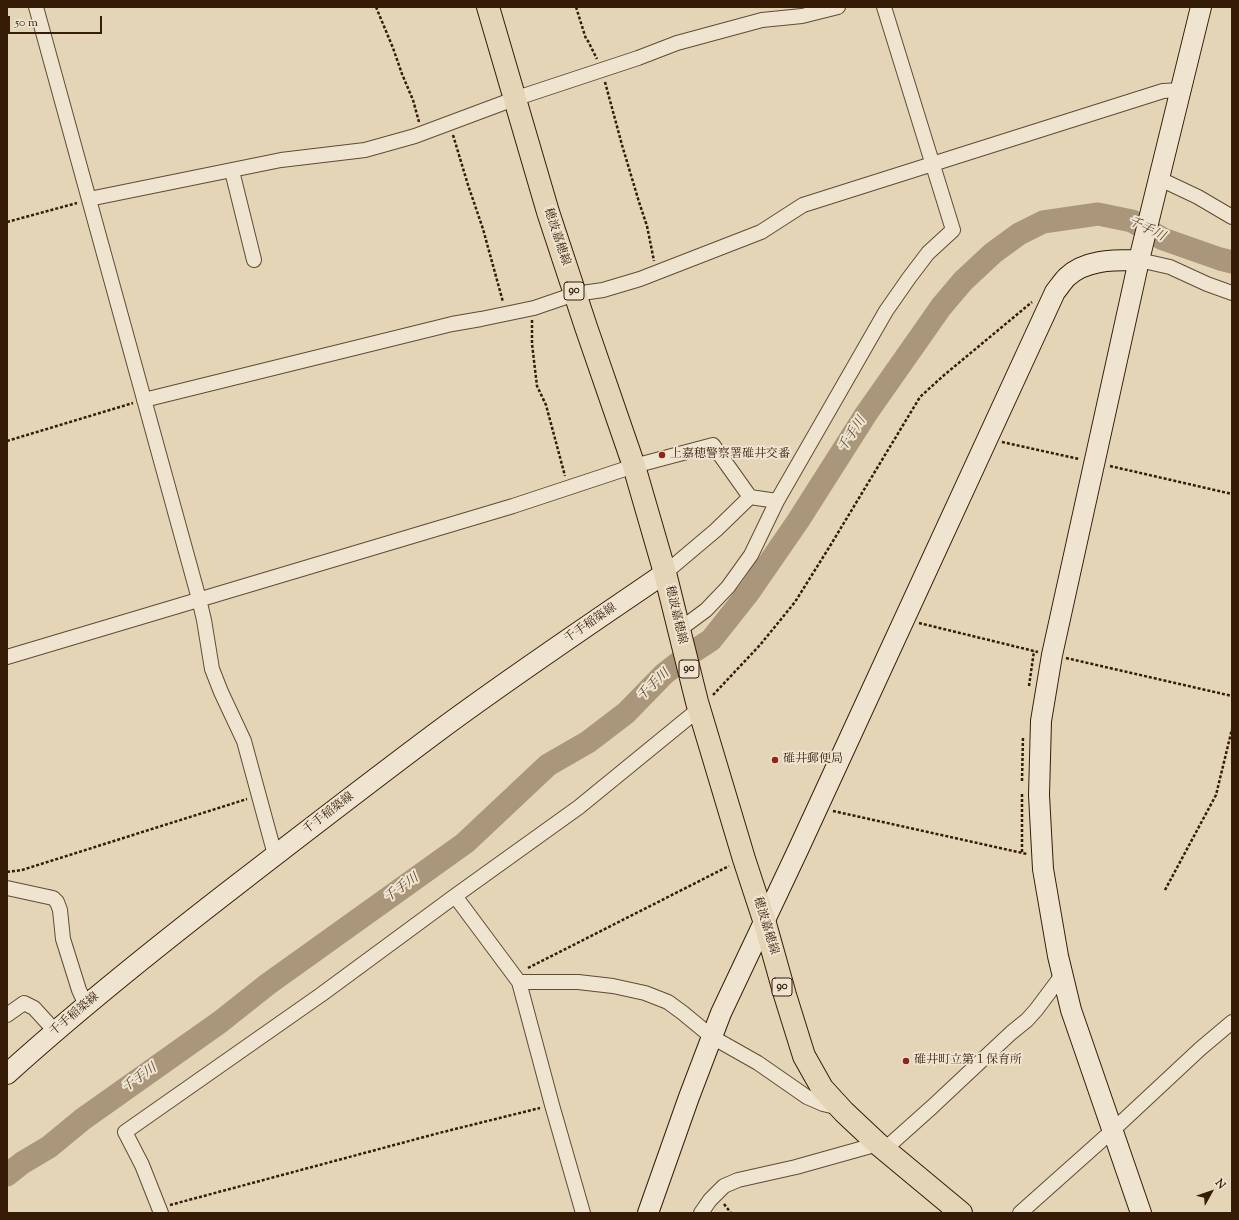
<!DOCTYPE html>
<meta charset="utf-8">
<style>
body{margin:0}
#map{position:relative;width:1239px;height:1220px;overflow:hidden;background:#e5d5b7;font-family:"Sorts Mill Goudy",serif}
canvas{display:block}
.frame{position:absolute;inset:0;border:8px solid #361b07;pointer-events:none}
.north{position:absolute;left:1191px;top:1172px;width:40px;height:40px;-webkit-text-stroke:3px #eee4d0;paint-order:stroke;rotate:50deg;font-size:11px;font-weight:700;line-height:16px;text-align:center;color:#361b07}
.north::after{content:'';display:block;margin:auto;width:14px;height:18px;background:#361b07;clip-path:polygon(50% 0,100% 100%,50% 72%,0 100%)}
.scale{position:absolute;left:8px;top:16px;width:94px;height:18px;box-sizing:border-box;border:2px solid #361b07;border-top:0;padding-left:5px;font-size:12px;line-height:14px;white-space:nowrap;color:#361b07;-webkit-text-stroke:3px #eee4d0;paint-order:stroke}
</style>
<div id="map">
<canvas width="1239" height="1220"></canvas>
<div class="frame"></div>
<div class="north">N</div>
<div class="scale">50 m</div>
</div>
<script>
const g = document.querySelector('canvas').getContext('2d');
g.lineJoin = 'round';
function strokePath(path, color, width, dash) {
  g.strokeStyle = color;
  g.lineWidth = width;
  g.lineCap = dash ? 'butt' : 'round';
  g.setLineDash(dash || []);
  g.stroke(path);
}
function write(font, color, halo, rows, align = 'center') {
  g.font = font + ' "Sorts Mill Goudy","Noto Serif JP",serif';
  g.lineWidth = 4;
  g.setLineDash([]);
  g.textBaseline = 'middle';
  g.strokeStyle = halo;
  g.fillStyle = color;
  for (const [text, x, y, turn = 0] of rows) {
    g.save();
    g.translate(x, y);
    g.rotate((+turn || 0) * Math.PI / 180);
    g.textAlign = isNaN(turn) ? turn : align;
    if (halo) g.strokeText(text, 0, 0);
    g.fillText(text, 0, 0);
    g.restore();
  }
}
const river = new Path2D(`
 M 7,1175 L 22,1163 L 49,1147 L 83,1119 L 220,1022 L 268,984 L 465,843 L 548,765 L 588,742 L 626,713 L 664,674 L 691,653 L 711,640 L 749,592 L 798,521 L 866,414 L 941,307 L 963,281 L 993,253 L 1019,234 L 1043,222 L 1098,214 L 1132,221 L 1163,239 L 1220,259 L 1232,262`);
const path = new Path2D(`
 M 376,7 L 393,48 L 402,74 L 413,100 L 419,122
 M 576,7 L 586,39 L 588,41 L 597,59
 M 605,82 L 622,145 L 639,202 L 647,226 L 654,261
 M 453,135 L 468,185 L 483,229 L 503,302
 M 7,222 L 77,203
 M 532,320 L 532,344 L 537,386 L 546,405 L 565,476
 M 7,441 L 133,403
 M 1002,442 L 1079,459
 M 1110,466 L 1232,494
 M 919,623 L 1038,652
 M 1066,658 L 1232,696
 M 1029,686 L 1034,651
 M 713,695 L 760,645 L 795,602 L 830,546 L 920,397 L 943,376 L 1032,302
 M 1022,781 L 1023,736
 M 1022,794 L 1022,853
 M 833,811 L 1027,854
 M 7,872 L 22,870 L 247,799
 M 1165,890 L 1216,795 L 1232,729
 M 528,968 L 729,866
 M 724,1204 L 731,1213
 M 170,1205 L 439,1133 L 540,1108`);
const street = new Path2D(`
 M 36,7 L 199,599 L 204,620 L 212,669 L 221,692 L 244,741 L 275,855
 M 232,171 L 254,260
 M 1160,179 L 1198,197 L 1232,217
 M 89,199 L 281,160 L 365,150 L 415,136 L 514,99 L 638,58 L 677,43 L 762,20 L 802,16 L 838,7
 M 1139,260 L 1170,267 L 1207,284 L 1232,293
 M 144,400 L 452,324 L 481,319 L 534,308 L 575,294 L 603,290 L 640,279 L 761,232 L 803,205 L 1163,91 L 1181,90
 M 665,573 L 716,530 L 750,497 L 777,501 L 886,311 L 909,278 L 928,253 L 953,230 L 884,7
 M 679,630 L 706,610 L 728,587 L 751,555 L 777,501
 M 7,657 L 513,506 L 634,466 L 713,445 L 750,497
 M 7,888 L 53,898 L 57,902 L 60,910 L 63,939 L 79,990 L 86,1005
 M 455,896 L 519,982 L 552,1105 L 583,1213
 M 519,982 L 578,982 L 613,986 L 645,993 L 668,1002 L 683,1013 L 712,1037 L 758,1063 L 807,1097 L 823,1104 L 840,1108
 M 7,1015 L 24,1003 L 34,1008 L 55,1031
 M 885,1149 L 932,1107 L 965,1076 L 1011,1033 L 1027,1020 L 1036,1010 L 1063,974
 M 161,1213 L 142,1165 L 125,1132 L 322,994 L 455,896 L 579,807 L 699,709
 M 701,1213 L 710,1200 L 724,1186 L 738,1180 L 796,1167 L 878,1144
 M 1020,1213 L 1112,1131 L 1200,1049 L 1232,1022`);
const secondary = new Path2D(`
 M 7,1074 C 81,1007 159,945 238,884 C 304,833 370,782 437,732 C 511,677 589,625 665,573
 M 648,1213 L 689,1097 L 721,1013 L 798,850 L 1055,292 C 1059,287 1063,281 1067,277 C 1086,259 1115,260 1139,260
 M 1141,1213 L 1071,1010 L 1058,956 L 1043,869 L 1039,795 L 1041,721 L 1052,655 L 1139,260 L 1201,7`);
const primary = new Path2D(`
 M 488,7 L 548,212 L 586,327 L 634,466 L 665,573 L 697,702 L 744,859 L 764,920 L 785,995 L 804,1056 L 822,1088 L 844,1112 L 878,1144 L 961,1213`);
const markers = [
 [662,455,4,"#8f2418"],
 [775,760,4,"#8f2418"],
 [906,1061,4,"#8f2418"]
];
const shields = [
 [574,291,20],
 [689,669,20],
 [782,987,20]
];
const shieldNames = [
 ["90",574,291],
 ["90",689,669],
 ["90",782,987]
];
const streetNames = [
 ["穂波嘉穂線",556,237,72],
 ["穂波嘉穂線",675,615,77],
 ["千手稲築線",591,624,-34],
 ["千手稲築線",329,814,-37],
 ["穂波嘉穂線",765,926,73],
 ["千手稲築線",75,1015,-40]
];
const poiNames = [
 ["上嘉穂警察署碓井交番",670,455],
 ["碓井郵便局",783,760],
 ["碓井町立第１保育所",914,1061]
];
const waterNames = [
 ["千手川",1146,230,26],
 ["千手川",853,435,-57],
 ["千手川",654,686,-44],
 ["千手川",402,889,-36],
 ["千手川",140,1079,-36]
];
strokePath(river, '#aa967b', 23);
strokePath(street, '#624a33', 16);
strokePath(secondary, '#361b07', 22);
strokePath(primary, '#361b07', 24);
strokePath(path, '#361b07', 2.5, [3, 2]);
strokePath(street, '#eee4d0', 14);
strokePath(secondary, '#eee4d0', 20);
strokePath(primary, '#e5d5b7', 22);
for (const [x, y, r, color] of markers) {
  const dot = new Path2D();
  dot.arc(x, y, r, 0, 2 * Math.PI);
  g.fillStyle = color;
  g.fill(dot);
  strokePath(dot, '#eee4d0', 1.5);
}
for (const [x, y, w] of shields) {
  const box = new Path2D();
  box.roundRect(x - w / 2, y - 9, w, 18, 3);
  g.fillStyle = '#eee4d0';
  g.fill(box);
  strokePath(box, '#361b07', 1);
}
write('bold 11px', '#361b07', null, shieldNames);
write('12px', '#361b07', '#eee4d0', streetNames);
write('12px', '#361b07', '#eee4d0', poiNames, 'left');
write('italic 13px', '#5f4630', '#eee4d0', waterNames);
</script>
